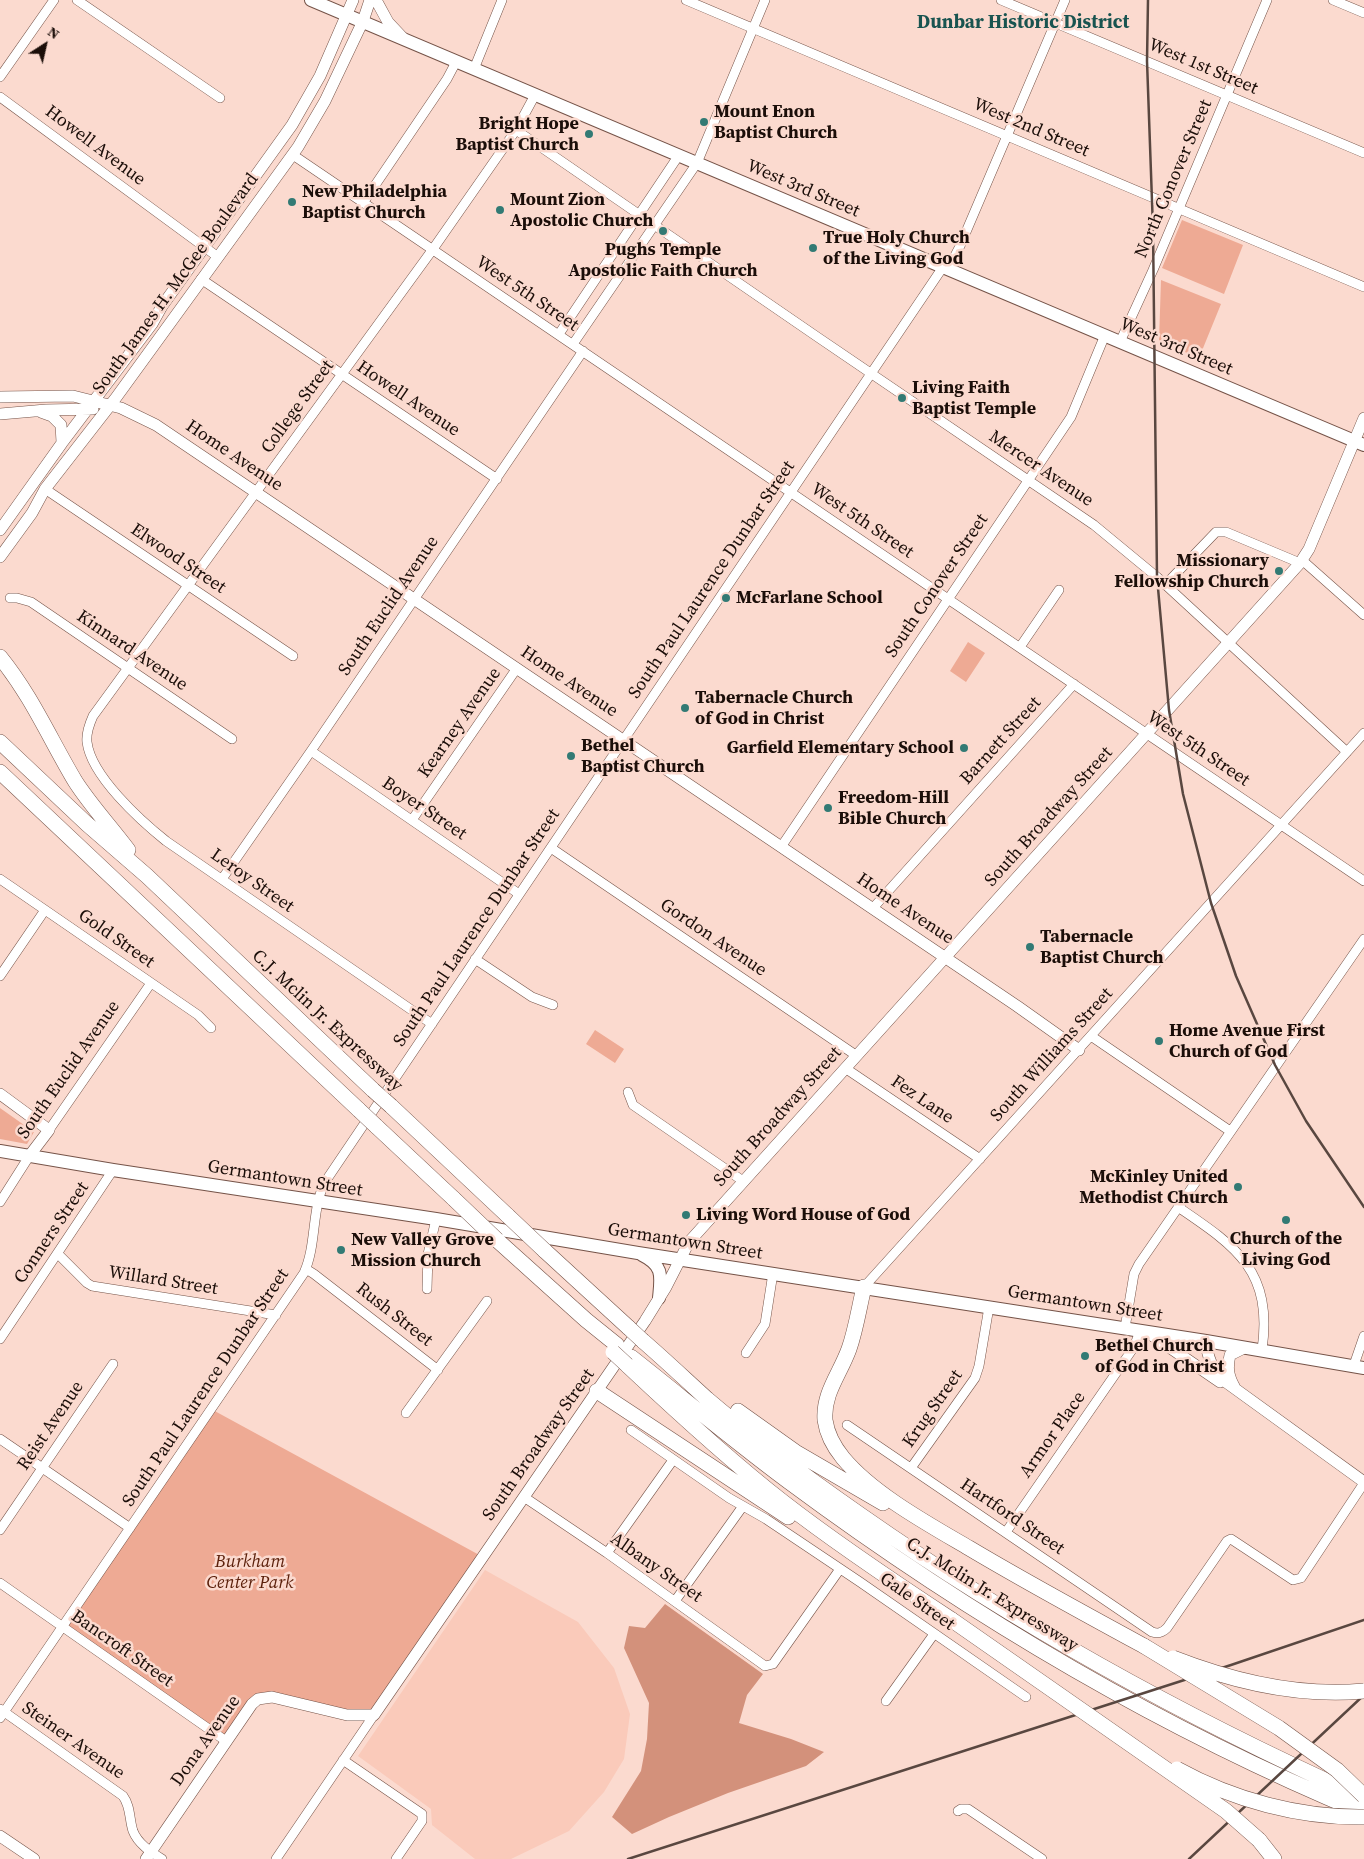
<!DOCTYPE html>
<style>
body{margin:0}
#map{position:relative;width:1364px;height:1859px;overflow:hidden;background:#fbdacf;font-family:"Source Serif 4",serif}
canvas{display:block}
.north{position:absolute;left:20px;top:20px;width:50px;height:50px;-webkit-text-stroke:4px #fbdacf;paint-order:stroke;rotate:35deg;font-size:14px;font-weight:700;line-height:20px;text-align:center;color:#1b0e09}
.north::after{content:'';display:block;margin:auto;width:18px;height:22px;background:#1b0e09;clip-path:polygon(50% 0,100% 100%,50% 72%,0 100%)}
</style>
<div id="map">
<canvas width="1364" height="1859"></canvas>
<div class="north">N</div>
</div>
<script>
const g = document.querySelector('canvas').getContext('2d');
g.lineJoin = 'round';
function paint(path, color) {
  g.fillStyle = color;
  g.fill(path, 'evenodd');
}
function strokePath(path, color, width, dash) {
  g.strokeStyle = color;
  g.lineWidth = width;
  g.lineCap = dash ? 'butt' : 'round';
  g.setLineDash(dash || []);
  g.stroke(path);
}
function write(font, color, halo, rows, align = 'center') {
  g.font = font + ' "Source Serif 4",serif';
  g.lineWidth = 5;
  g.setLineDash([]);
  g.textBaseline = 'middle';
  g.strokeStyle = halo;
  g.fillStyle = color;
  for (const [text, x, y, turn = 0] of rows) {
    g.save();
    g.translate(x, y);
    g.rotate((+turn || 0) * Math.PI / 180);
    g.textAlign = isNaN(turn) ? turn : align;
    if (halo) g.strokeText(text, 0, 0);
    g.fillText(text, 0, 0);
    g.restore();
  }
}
const built = new Path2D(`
 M 485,1570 L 578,1622 L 614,1668 L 630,1714 L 624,1759 L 604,1792 L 569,1831 L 511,1859 L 475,1859 L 432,1825 L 431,1809 L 358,1756 Z`);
const green = new Path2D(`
 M 1182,220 L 1243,245 L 1224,294 L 1162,268 Z
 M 1161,280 L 1221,304 L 1199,358 L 1159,341 Z
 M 968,642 L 985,653 L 966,682 L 950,671 Z
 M 595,1030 L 624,1049 L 615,1063 L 586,1044 Z
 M 0,1108 L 34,1132 L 27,1144 L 0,1139 Z
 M 211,1409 L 483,1557 L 374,1715 L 266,1697 L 226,1741 L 62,1627 Z`);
const forest = new Path2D(`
 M 665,1604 L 763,1674 L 747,1695 L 739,1723 L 791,1739 L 824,1752 L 806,1766 L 728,1793 L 669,1817 L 632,1834 L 612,1817 L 641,1771 L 647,1739 L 649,1703 L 624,1648 L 629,1626 L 645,1628 Z`);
const street = new Path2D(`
 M 77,0 L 220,98
 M 686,0 L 1364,287
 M 1001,0 L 1364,153
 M 1333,0 L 1364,13
 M 474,69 L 502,0
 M 0,77 L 54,0
 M 0,97 L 218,257
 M 516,130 L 816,336 L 1094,525 L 1157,577 L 1347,752
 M 293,155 L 1364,881
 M 363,203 L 447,79 L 456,62
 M 948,269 L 960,246 L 1065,0
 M 201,279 L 497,479
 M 559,334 L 679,155
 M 1120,342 L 1153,270 L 1267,0
 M 573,344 L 697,163 L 765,0
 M 45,489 L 293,656
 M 1302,560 L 1364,615
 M 1165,585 L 1216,532 L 1226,532 L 1300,563
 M 10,598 L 17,598 L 31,602 L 232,739
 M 1020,647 L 1059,590
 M 311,751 L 519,894
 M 412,820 L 517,668
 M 781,847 L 1071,417 L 1105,335
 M 551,848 L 857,1056
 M 0,879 L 198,1015 L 211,1028
 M 222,879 L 311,751 L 583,351
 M 873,908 L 1074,684
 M 475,959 L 532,997 L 553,1005
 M 0,976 L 45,910
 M 432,1024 L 166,841 C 141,821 91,776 87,742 C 86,733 89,725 93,716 L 433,249 L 516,130 L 535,95
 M 1091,1036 L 1230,1131
 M 845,1068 L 980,1159
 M 628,1092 L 633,1105 L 743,1181
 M 49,1130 L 151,983
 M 0,1202 L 30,1155
 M 1178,1207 C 1237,1247 1273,1271 1262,1350
 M 58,1254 L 87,1283 L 92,1286 L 276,1315
 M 306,1269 L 314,1274 L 438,1370
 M 864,1287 L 1364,733
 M 427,1289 L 428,1254 L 436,1219
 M 1125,1328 L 1134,1274 L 1139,1264 L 1364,939
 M 0,1339 L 113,1170
 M 746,1353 L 765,1324 L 773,1273
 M 1354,1365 L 1364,1336
 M 406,1413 L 487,1301
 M 847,1425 L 1152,1632 C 1158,1634 1162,1633 1167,1628 L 1227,1541 L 1231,1539 L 1293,1580 L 1301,1578 L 1364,1483
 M 631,1430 L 729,1498 L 766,1519 L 860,1582 L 1026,1697
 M 0,1439 L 130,1528
 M 911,1468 L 975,1378 L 979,1366 L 989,1307
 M 524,1497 L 607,1553 L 765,1666 L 773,1664 L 840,1569
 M 0,1530 L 113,1364
 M 1006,1532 L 1134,1347 L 1140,1331
 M 607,1553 L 673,1460
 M 0,1583 L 226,1741
 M 675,1601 L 743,1506
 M 886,1701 L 934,1634
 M 0,1709 L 123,1796 C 131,1807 129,1819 133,1831 C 138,1844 151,1852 162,1859
 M 0,1718 L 304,1273 C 317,1244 311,1210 325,1182 L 943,267
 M 343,1760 L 422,1814 L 422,1821 L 396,1859
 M 958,1811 L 961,1809 L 968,1809 L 1042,1859
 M 276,1859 L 374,1715`);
const secondary = new Path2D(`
 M 376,0 L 388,22 L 403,38
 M 0,397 L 73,396 L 121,408 L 156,425 L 1017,1006 L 1079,1050
 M 41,412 L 52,416 L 61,425 L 62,442
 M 0,414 L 46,410 L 93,409
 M 0,530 L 62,443 L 152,324 L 162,306 L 292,125 L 320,76 L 353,0
 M 0,557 L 32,513 L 45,489 L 115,399 L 298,147 L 325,101 L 363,21 L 370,0
 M 0,1094 L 49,1130 L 30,1155
 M 1147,1332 L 1220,1382
 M 1206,1341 C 1207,1356 1212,1369 1223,1380 L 1364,1482
 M 1235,1388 C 1228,1376 1227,1368 1230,1355 L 1244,1348
 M 0,1836 L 34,1859
 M 146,1859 L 252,1704 L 258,1699 L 272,1697 L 347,1715 L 374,1715 L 645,1321 L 666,1287 L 689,1242 L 1300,563 L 1309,549 L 1364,418`);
const primary = new Path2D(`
 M 311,0 L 1364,445
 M 0,1151 L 113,1170 L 436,1219 L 638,1253 L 1206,1341 L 1364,1368
 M 642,1255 C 664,1266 661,1276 659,1298`);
const highway = new Path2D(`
 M 0,657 C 31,695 50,739 75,781 C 91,806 111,827 128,850
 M 0,742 L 87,824 L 147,876 L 373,1090
 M 0,772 L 359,1110
 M 391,1106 L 508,1216
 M 376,1126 L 454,1199
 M 497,1240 L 586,1320 L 617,1345
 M 544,1250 L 629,1328
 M 864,1287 C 859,1308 856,1329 849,1349 C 840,1374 823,1393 825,1420 C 827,1434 834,1447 843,1458 C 873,1494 928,1524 969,1548 C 1026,1582 1085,1614 1144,1646
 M 643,1341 C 665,1360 686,1380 707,1399 C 756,1441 809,1479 862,1516 C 1022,1628 1186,1718 1364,1798
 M 631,1357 C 683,1398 734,1441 788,1481 C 966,1613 1159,1728 1364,1813
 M 628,1366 C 678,1413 729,1460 783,1502 C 837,1544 894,1582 952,1620
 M 597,1391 L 788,1517
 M 738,1411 L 797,1453 L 883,1503
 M 1259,1840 L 1274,1859`);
const rail = new Path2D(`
 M 1148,0 L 1147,61 L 1153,229 L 1157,577 L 1169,710 L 1183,794 L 1211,903 L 1236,976 L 1275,1065 L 1306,1121 L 1364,1207
 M 628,1859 L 1231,1665 L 1364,1620
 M 1189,1859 L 1364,1695`);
const highwayBridge = new Path2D(`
 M 373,1090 L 391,1106
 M 359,1110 L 376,1126
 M 454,1199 L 497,1240
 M 508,1216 L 544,1250
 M 629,1328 L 643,1341
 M 613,1352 L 627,1365
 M 952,1620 L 1226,1811 L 1259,1840
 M 1144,1646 L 1279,1728 L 1337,1770 L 1364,1796
 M 1173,1658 C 1232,1681 1300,1697 1364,1691
 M 1177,1769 C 1233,1800 1300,1818 1364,1817`);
const markers = [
 [704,122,5,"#327a74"],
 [589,134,5,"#327a74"],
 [292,202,5,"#327a74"],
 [500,210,5,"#327a74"],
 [663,231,5,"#327a74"],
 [813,248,5,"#327a74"],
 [902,398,5,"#327a74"],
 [1279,571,5,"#327a74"],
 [726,598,5,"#327a74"],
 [685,708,5,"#327a74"],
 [964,748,5,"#327a74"],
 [571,756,5,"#327a74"],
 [828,808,5,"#327a74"],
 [1030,947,5,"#327a74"],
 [1159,1041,5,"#327a74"],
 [1238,1187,5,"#327a74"],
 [686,1215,5,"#327a74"],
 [1286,1220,5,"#327a74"],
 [341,1250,5,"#327a74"],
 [1085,1356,5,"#327a74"]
];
const streetNames = [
 ["West 1st Street",1203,67,23],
 ["West 2nd Street",1031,128,23],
 ["Howell Avenue",95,146,37],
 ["North Conover Street",1174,179,-67],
 ["West 3rd Street",803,189,23],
 ["South James H. McGee Boulevard",176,284,-54],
 ["West 5th Street",527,294,34],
 ["West 3rd Street",1176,347,23],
 ["Howell Avenue",408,399,34],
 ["College Street",298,407,-54],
 ["Home Avenue",234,456,34],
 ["Mercer Avenue",1041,469,34],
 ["West 5th Street",862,521,34],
 ["Elwood Street",178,559,34],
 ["South Paul Laurence Dunbar Street",712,580,-56],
 ["South Conover Street",937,586,-56],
 ["South Euclid Avenue",389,606,-56],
 ["Kinnard Avenue",132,651,34],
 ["Home Avenue",569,682,34],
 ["Kearney Avenue",460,723,-55],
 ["Barnett Street",1001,741,-48],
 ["West 5th Street",1198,749,34],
 ["Boyer Street",424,809,34],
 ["South Broadway Street",1049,817,-48],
 ["Leroy Street",252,881,35],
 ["Home Avenue",905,909,34],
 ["South Paul Laurence Dunbar Street",477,928,-56],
 ["Gordon Avenue",713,938,34],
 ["Gold Street",116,939,35],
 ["C.J. Mclin Jr. Expressway",327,1021,43],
 ["South Williams Street",1052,1055,-48],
 ["South Euclid Avenue",69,1070,-55],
 ["Fez Lane",922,1100,34],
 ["South Broadway Street",778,1117,-48],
 ["Germantown Street",285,1179,9],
 ["Conners Street",52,1233,-56],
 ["Germantown Street",685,1242,9],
 ["Willard Street",163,1281,9],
 ["Germantown Street",1085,1304,9],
 ["Rush Street",394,1315,38],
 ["South Paul Laurence Dunbar Street",206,1388,-56],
 ["Krug Street",933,1409,-55],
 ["Reist Avenue",51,1426,-56],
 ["Armor Place",1053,1435,-55],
 ["South Broadway Street",539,1445,-55],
 ["Hartford Street",1012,1517,34],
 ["Albany Street",656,1568,35],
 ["C.J. Mclin Jr. Expressway",992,1595,32],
 ["Gale Street",917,1602,35],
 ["Bancroft Street",122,1649,35],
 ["Steiner Avenue",73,1741,35],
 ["Dona Avenue",206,1741,-55]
];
const poiNames = [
 ["Mount Enon",714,112],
 ["Baptist Church",714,133],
 ["Bright Hope",579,124,"right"],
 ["Baptist Church",579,145,"right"],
 ["New Philadelphia",302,192],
 ["Baptist Church",302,213],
 ["Mount Zion",510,200],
 ["Apostolic Church",510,221],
 ["True Holy Church",823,238],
 ["of the Living God",823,259],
 ["Pughs Temple",663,250,"center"],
 ["Apostolic Faith Church",663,271,"center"],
 ["Living Faith",912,388],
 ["Baptist Temple",912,409],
 ["Missionary",1269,561,"right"],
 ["Fellowship Church",1269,582,"right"],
 ["McFarlane School",736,598],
 ["Tabernacle Church",695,698],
 ["of God in Christ",695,719],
 ["Bethel",581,746],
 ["Baptist Church",581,767],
 ["Garfield Elementary School",954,748,"right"],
 ["Freedom-Hill",838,798],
 ["Bible Church",838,819],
 ["Tabernacle",1040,937],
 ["Baptist Church",1040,958],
 ["Home Avenue First",1169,1031],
 ["Church of God",1169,1052],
 ["McKinley United",1228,1177,"right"],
 ["Methodist Church",1228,1198,"right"],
 ["Living Word House of God",696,1215],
 ["Church of the",1286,1239,"center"],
 ["Living God",1286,1260,"center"],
 ["New Valley Grove",351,1240],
 ["Mission Church",351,1261],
 ["Bethel Church",1095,1346],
 ["of God in Christ",1095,1367]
];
const parkNames = [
 ["Burkham",250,1562],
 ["Center Park",250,1583]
];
const neighbourhoodNames = [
 ["Dunbar Historic District",1023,23]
];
paint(built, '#facaba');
paint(green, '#eeaa94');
paint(forest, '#d3917b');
strokePath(street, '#755348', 10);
strokePath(secondary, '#755348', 12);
strokePath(primary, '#755348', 14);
strokePath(highway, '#755348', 16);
strokePath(street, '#fff', 9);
strokePath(secondary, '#fff', 11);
strokePath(primary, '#fff', 12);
strokePath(highway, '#fff', 15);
strokePath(rail, '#594740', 2.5);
strokePath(highwayBridge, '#755348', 16, []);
strokePath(highwayBridge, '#fff', 15);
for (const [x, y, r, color] of markers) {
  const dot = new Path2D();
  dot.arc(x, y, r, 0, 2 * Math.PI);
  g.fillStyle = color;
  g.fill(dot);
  strokePath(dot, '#fbdacf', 2);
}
write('18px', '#1b0e09', '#fbdacf', streetNames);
write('bold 18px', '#1b0e09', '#fbdacf', poiNames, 'left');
write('italic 18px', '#5b1f0a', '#fbdacf', parkNames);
write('bold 19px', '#195450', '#fbdacf', neighbourhoodNames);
</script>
